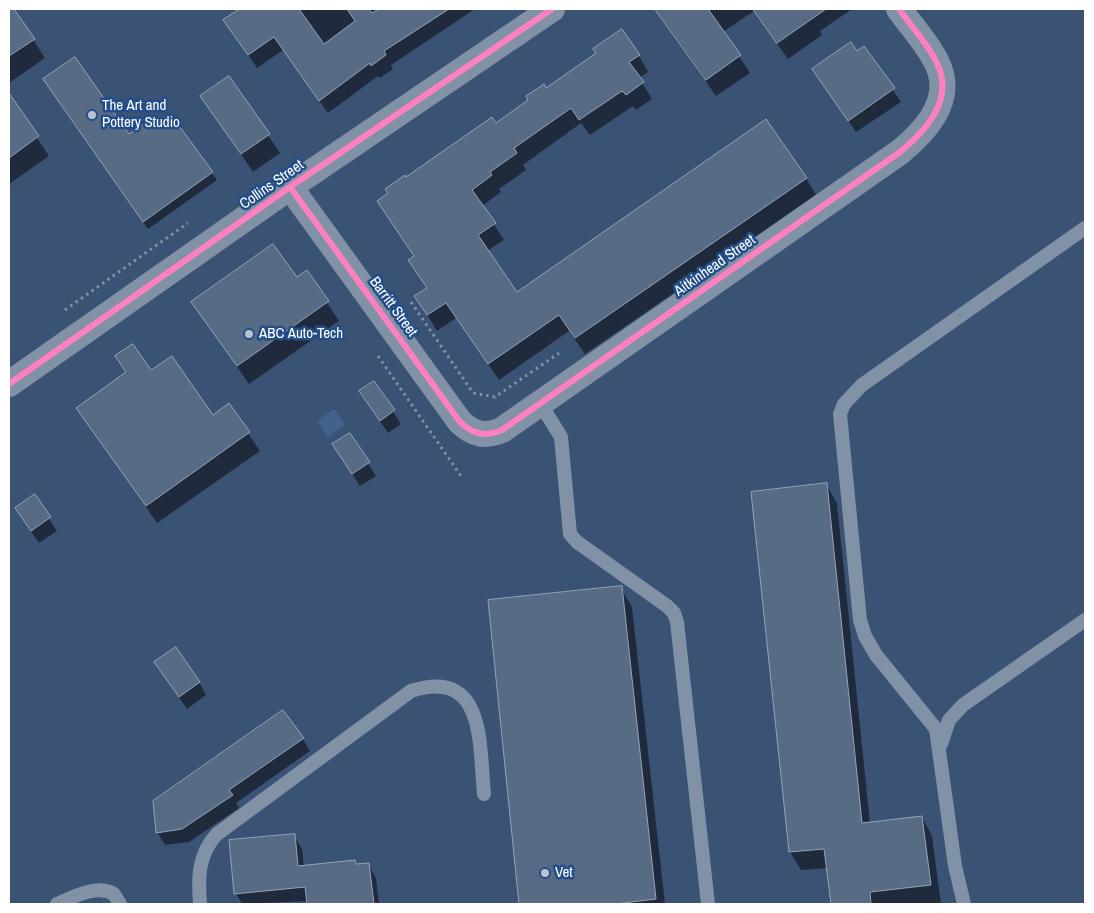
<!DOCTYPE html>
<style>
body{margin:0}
#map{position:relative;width:1094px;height:913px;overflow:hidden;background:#3a5273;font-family:"Archivo Narrow",sans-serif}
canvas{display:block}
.frame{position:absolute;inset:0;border:10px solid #fff;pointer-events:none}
</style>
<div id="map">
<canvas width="1094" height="913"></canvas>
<div class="frame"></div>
</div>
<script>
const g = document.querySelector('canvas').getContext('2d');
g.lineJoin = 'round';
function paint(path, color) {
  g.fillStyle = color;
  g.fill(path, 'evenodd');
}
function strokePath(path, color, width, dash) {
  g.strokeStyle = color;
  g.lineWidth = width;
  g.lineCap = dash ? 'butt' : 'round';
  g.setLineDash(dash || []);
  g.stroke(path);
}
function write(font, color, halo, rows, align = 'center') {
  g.font = font + ' "Archivo Narrow",sans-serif';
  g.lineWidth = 5;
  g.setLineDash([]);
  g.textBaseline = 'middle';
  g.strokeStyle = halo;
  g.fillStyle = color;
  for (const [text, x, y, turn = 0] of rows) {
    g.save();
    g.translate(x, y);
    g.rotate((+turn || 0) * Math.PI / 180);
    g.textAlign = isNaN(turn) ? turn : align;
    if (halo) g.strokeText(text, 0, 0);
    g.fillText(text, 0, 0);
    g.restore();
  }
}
const water = new Path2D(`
 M 334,409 L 345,425 L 328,437 L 317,421 Z`);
const shadow = new Path2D(`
 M 9,9 L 13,9 L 45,58 L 9,83 Z
 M 242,9 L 475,9 L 391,65 L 393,69 L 380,78 L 378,76 L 328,113 L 283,50 L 257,68 L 225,21 Z
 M 655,9 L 852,9 L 820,31 L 822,35 L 788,59 L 754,11 L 723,32 L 750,73 L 716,96 Z
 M 864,47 L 901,102 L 856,132 L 814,70 L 857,53 Z
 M 639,56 L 648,72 L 639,78 L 652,99 L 636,110 L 633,106 L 590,135 L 581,123 L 523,165 L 526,170 L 499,189 L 501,192 L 482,206 L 504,240 L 487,251 L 517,293 L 806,178 L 816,195 L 585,354 L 569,331 L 499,380 L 456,318 L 437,331 L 416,296 L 427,289 L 410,261 L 415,257 L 378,201 L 406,178 L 496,125 L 546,89 Z
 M 229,77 L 280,153 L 253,172 L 202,96 Z
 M 49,87 L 129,135 L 158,128 L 172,118 L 217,180 L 148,229 Z
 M 9,96 L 49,156 L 9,184 Z
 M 307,272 L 339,321 L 249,384 L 193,302 L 297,279 Z
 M 117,356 L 151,371 L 213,417 L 229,405 L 260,451 L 157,523 L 78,408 L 127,373 Z
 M 374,382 L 401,424 L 388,433 L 360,392 Z
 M 349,434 L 376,476 L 360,486 L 334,445 Z
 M 826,484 L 837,503 L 870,823 L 922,817 L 932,836 L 941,904 L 832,904 L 828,868 L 801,870 L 790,852 Z
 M 34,496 L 57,531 L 39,543 L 24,521 Z
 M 621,588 L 632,607 L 665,904 L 521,904 L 489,601 Z
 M 155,662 L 199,682 L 206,695 L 187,709 Z
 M 303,739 L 310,751 L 236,803 L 239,808 L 189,842 L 165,845 L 157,832 Z
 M 294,835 L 302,849 L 304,867 L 354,861 L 357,866 L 368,864 L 376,878 L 379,904 L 308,904 L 308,901 L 242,904 L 236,893 Z`);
const building = new Path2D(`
 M 9,9 L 14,9 L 35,39 L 9,56 Z
 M 240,9 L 299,9 L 324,44 L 355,21 L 347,9 L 369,9 L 372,13 L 379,9 L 449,9 L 384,51 L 386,55 L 371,66 L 370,63 L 319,101 L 274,37 L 248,55 L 223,20 Z
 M 655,9 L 708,9 L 741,55 L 706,80 Z
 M 753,9 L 826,9 L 777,43 Z
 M 622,29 L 640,55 L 629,62 L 644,82 L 626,95 L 622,91 L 579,120 L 571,108 L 514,148 L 517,153 L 490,172 L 492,175 L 472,190 L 496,223 L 478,235 L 517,292 L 766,119 L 807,178 L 575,338 L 559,315 L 488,364 L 446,303 L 427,315 L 414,296 L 427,288 L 408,260 L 414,256 L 377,201 L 388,193 L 385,189 L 405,175 L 406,177 L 492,117 L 496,123 L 528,100 L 526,96 L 544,84 L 546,88 L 596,53 L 593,49 Z
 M 851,42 L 857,51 L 864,46 L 895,88 L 848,121 L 812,69 Z
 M 75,57 L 129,134 L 152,118 L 158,127 L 172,116 L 213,172 L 143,222 L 43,79 Z
 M 229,76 L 270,134 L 241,154 L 200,96 Z
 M 9,93 L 39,136 L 9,158 Z
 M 273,244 L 297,277 L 307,270 L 329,301 L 237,366 L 191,302 Z
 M 133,344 L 151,370 L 172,356 L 213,415 L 229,403 L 250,432 L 146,506 L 76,408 L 126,372 L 115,356 Z
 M 374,381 L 395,410 L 380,421 L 359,391 Z
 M 350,433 L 370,462 L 352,474 L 332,444 Z
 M 827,483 L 862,823 L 922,816 L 931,885 L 870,892 L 871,904 L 831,904 L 824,849 L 789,852 L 751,492 Z
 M 35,494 L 51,517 L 31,531 L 15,508 Z
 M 622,586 L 656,899 L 615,904 L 519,904 L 488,600 Z
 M 176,647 L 200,682 L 179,697 L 154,662 Z
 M 283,710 L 304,738 L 229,790 L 233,795 L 182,829 L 156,833 L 153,801 Z
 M 295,834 L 298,866 L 355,860 L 356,864 L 369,863 L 374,904 L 307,904 L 305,887 L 234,894 L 229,840 Z`);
const path = new Path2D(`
 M 411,302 L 473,393 L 495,397 L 559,353
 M 65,310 L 188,223
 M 378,356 L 461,476`);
const lane = new Path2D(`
 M 540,403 L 561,437 L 570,534 L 577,542 L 667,606 L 674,613 L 677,622 L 708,904
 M 941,744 L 949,720 L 963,705 L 1085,620
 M 57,904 C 73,897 97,884 114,894 L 120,904
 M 200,904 C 198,878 198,854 217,834 L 411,691 C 486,667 479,745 484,794
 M 964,904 L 955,866 L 936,729 L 876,655 L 865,636 L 860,620 L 840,414 L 844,404 L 862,385 L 1085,228`);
const street = new Path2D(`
 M 290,187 L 460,422 C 474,435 485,437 502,430 L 900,152 C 923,133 949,106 941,74 C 936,53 911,26 899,9
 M 9,384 L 290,187 L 552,9`);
const cycleway = new Path2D(`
 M 290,187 L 460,422 C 474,435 485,437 502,430 L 900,152 C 923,133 949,106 941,74 C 936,53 911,26 899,9
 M 9,384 L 290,187 L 552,9`);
const markers = [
 [92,115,5,"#bac2ce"],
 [249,334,5,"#bac2ce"],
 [545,873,5,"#bac2ce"]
];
const poiNames = [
 ["The Art and",102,106],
 ["Pottery Studio",102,123],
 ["ABC Auto-Tech",259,334],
 ["Vet",555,873]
];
const streetNames = [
 ["Collins Street",272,185,-35],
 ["Aitkinhead Street",715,266,-35],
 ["Barritt Street",393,307,54]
];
paint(water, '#42618b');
paint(shadow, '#0007');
paint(building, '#586b85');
strokePath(building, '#95a3b6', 1);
strokePath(path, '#8192a7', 3, [2.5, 4]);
strokePath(lane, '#8192a7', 14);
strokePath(street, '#8192a7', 26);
strokePath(cycleway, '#ff80c0', 6);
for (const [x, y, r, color] of markers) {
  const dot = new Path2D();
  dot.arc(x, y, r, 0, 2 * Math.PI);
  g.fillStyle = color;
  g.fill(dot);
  strokePath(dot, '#234e8a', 2);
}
write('15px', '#fff', '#234e8a', poiNames, 'left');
write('15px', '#fff', '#234e8a', streetNames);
</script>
